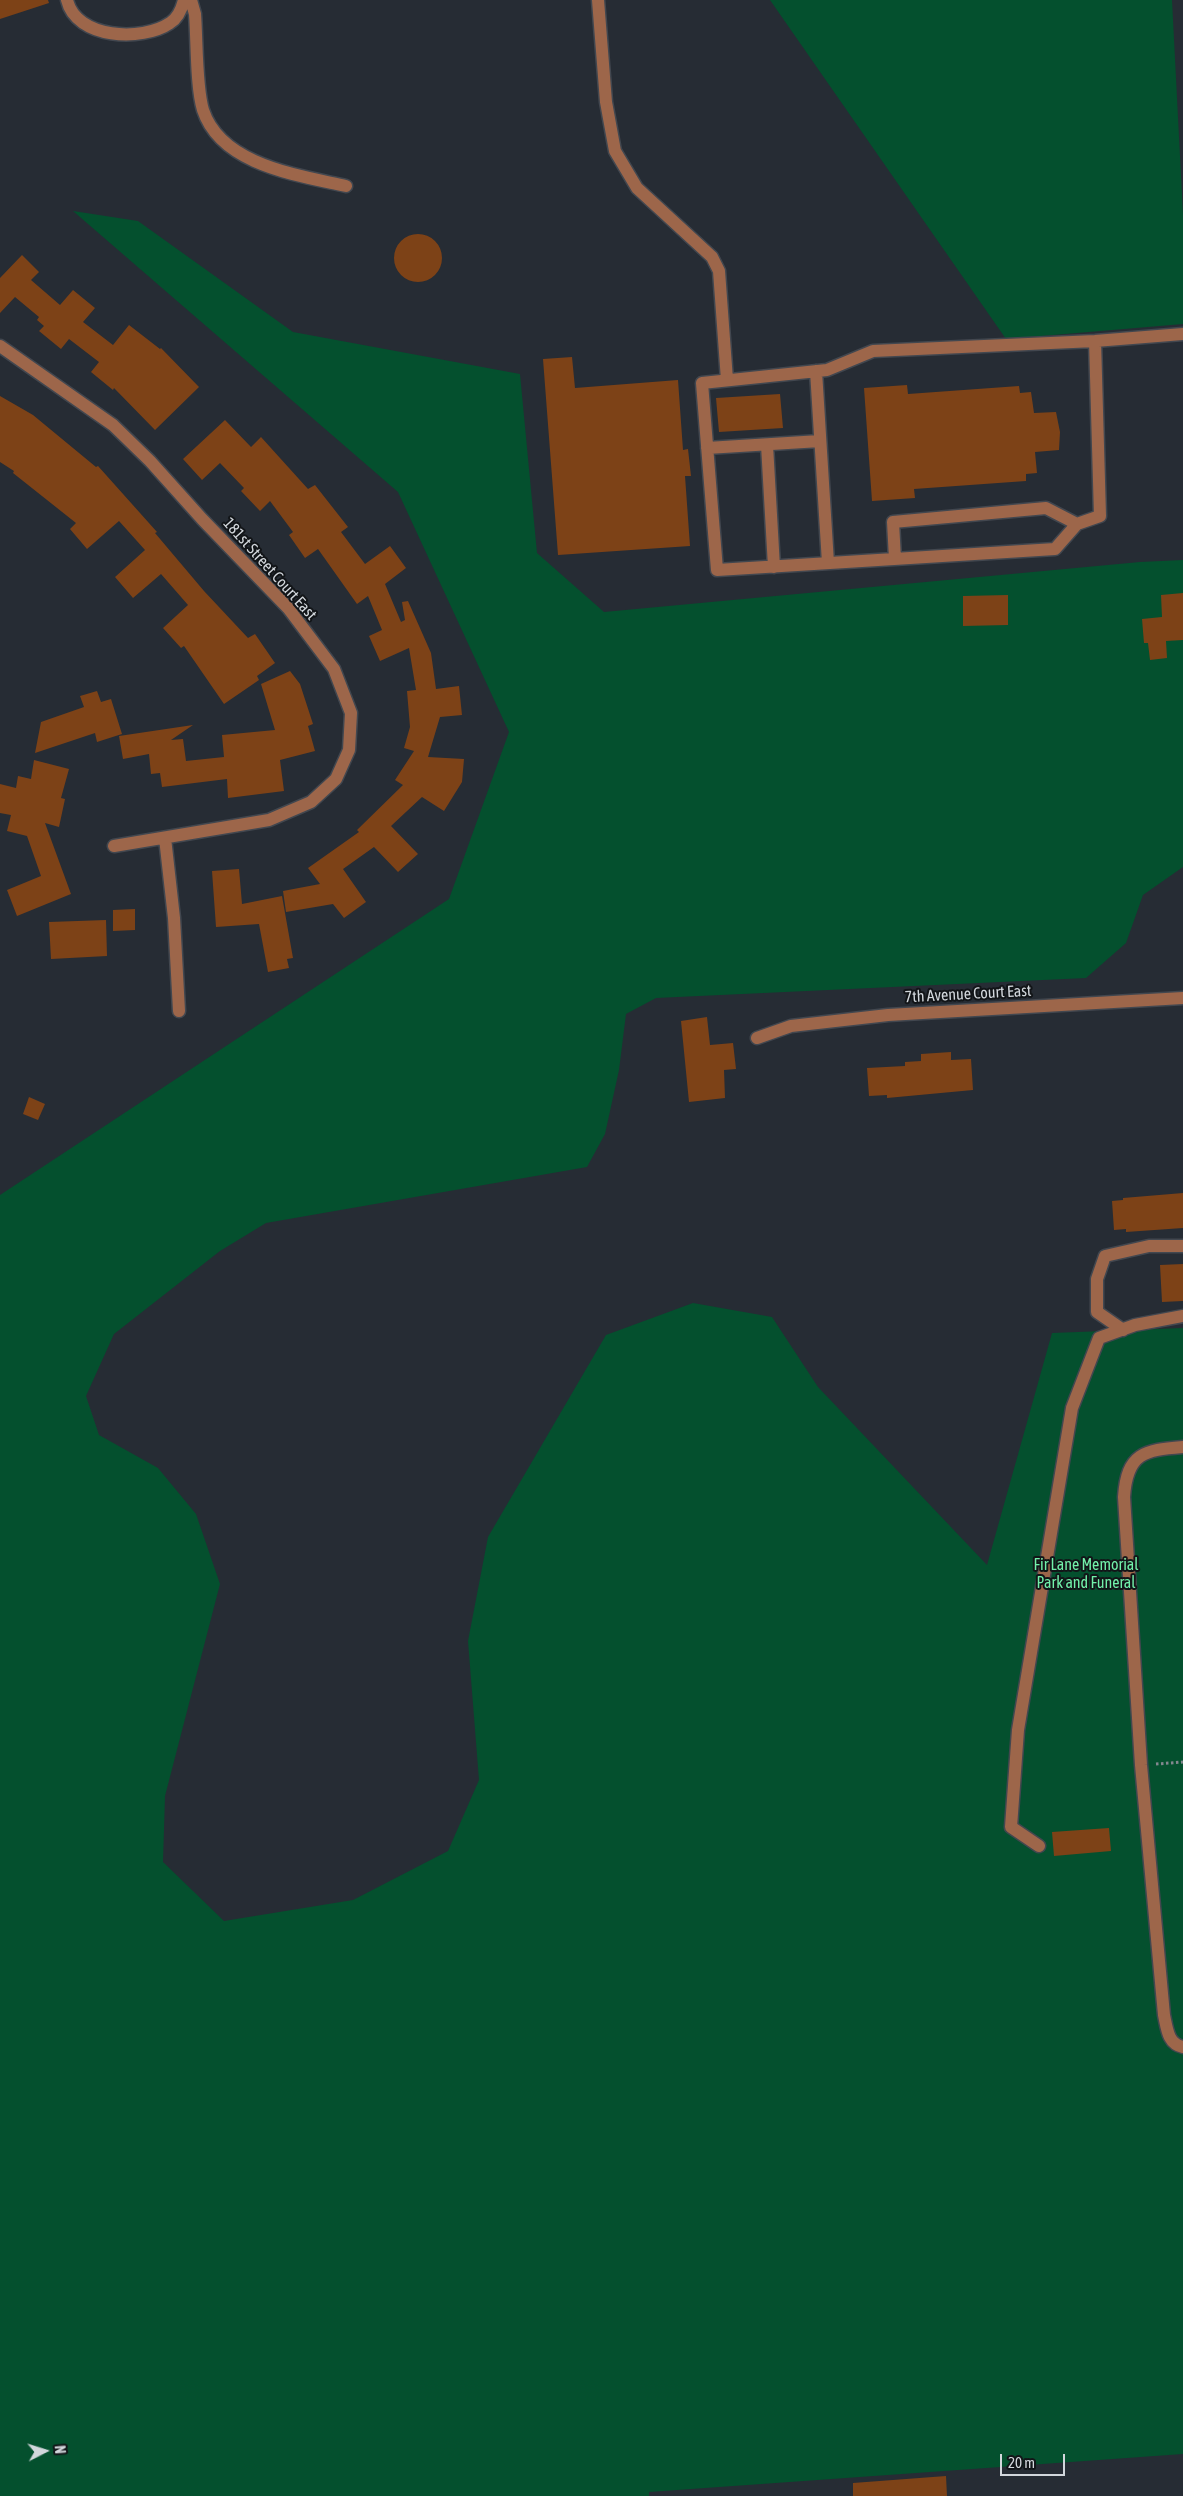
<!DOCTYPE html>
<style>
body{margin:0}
#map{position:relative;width:1183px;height:2496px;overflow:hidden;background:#262c34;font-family:"Asap Condensed",sans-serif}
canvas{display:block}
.north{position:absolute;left:20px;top:2426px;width:50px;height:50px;-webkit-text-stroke:4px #121518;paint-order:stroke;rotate:85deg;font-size:14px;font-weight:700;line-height:20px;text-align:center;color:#d2d7dc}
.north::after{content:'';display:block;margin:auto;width:18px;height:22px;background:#d2d7dc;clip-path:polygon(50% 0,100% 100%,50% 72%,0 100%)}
.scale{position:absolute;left:1000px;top:2454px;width:65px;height:22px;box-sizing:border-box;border:2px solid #d2d7dc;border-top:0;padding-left:6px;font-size:15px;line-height:18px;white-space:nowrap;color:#d2d7dc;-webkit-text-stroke:4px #121518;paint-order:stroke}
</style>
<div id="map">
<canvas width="1183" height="2496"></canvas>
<div class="north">N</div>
<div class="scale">20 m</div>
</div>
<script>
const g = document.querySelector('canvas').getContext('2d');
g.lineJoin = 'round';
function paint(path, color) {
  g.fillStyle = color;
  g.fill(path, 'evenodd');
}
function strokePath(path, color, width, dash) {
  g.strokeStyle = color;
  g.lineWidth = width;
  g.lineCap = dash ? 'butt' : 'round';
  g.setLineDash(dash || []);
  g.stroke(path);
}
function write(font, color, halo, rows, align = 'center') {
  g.font = font + ' "Asap Condensed",sans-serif';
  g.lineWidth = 4;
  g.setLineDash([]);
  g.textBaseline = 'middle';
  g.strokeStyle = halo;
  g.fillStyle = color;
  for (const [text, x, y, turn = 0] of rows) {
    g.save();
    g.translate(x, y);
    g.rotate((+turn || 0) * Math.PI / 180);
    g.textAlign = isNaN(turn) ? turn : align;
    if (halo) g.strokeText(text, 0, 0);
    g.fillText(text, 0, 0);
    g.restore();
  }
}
const green = new Path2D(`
 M 770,0 L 1172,0 L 1183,215 L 1183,324 L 1006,339 Z
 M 73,211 L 138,221 L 293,332 L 520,374 L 537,553 L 604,612 L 1140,562 L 1183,560 L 1183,867 L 1143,895 L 1126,943 L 1086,978 L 656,998 L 626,1014 L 619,1070 L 605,1134 L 587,1167 L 266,1223 L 220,1251 L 114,1334 L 86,1396 L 99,1435 L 158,1468 L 196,1514 L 220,1584 L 165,1796 L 163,1862 L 224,1921 L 353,1900 L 448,1851 L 479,1780 L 468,1641 L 488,1537 L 606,1335 L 693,1303 L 772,1317 L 818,1387 L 987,1565 L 1052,1333 L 1183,1328 L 1183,2454 L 649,2492 L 649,2496 L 0,2496 L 0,1195 L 449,899 L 509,732 L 398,492 Z`);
const building = new Path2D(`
 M 0,0 L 48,0 L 49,3 L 0,19 Z
 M394 258a24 24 0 1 1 48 0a24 24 0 1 1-48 0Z
 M 22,255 L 39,272 L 31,280 L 60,305 L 73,290 L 95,308 L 83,322 L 113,345 L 129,325 L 160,349 L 161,348 L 199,387 L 155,430 L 114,388 L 113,390 L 91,372 L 99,362 L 69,339 L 61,349 L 39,331 L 44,326 L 37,320 L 39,317 L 15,297 L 0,313 L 0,278 Z
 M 572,357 L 575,388 L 678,380 L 683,450 L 688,449 L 691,476 L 685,476 L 690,546 L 558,555 L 543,359 Z
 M 907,385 L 908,394 L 1019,386 L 1020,393 L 1031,392 L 1034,413 L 1056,412 L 1060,432 L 1059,450 L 1035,452 L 1037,473 L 1026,474 L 1026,481 L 914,489 L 915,498 L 872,501 L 864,388 Z
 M 780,394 L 783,428 L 719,432 L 716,398 Z
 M 0,396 L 33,415 L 96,467 L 98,466 L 157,532 L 155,533 L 204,591 L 248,638 L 255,634 L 275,663 L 257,676 L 259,680 L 224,704 L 184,646 L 181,648 L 163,628 L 188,605 L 161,574 L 133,598 L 115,577 L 145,550 L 119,521 L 87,549 L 70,529 L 76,523 L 13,473 L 14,471 L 0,462 Z
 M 225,420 L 251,447 L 261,437 L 308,489 L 315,485 L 348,527 L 341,532 L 365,564 L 390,546 L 406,568 L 385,584 L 401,622 L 405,620 L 402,602 L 408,601 L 431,653 L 436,689 L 459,686 L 462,715 L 440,717 L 428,757 L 464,759 L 462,782 L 444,811 L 422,797 L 391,826 L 418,854 L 398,872 L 374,847 L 343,869 L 366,902 L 344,918 L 333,904 L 286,912 L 283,891 L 320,884 L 308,868 L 359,832 L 357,830 L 403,785 L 395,780 L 414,751 L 404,748 L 410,727 L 407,691 L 416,690 L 409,648 L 380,661 L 369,636 L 382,630 L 368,596 L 357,604 L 318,549 L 305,558 L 289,535 L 293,532 L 270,501 L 260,511 L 241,491 L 244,488 L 220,463 L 202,480 L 183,459 Z
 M 1183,593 L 1183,640 L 1166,641 L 1167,658 L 1150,660 L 1148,643 L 1144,643 L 1142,619 L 1162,617 L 1161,595 Z
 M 1008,595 L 1008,625 L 963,626 L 963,596 Z
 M 290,671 L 300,684 L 313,724 L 308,726 L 315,751 L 280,760 L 284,791 L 228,798 L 227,779 L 162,787 L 160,773 L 151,774 L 149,754 L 123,759 L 119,736 L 193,725 L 171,740 L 183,739 L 186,761 L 224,757 L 222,735 L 275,730 L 261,684 Z
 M 97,691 L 101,702 L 111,699 L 122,734 L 97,742 L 95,733 L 35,753 L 41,722 L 84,707 L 80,696 Z
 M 34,760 L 69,769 L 61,798 L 65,799 L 59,827 L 45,823 L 71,894 L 17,916 L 7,890 L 41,876 L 27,836 L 7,831 L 11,815 L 0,813 L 0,784 L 16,788 L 18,776 L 31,779 Z
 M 239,869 L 242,904 L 282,896 L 293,958 L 287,959 L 289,968 L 268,972 L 259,924 L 216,927 L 212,871 Z
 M 135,909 L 135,930 L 113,931 L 113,910 Z
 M 106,920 L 107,956 L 51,959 L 49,922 Z
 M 707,1017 L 710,1045 L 733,1043 L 736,1069 L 724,1070 L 725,1098 L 689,1102 L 681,1021 Z
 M 951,1052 L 951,1060 L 971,1059 L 973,1090 L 887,1098 L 887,1095 L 869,1096 L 867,1068 L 905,1066 L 905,1062 L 921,1061 L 921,1054 Z
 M 29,1097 L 45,1104 L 38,1120 L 23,1114 Z
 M 1183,1193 L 1183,1228 L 1126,1232 L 1126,1229 L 1114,1230 L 1112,1201 L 1123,1200 L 1123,1198 Z
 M 1183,1264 L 1183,1301 L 1162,1302 L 1160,1265 Z
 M 1109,1828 L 1111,1851 L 1054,1856 L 1052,1832 Z
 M 946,2476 L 947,2496 L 853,2496 L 853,2483 Z`);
const path = new Path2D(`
 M 1156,1764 L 1183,1762`);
const minor = new Path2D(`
 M 67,0 C 76,39 142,42 170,23 C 178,18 182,8 184,0
 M 191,0 L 195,14 C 197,40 196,87 203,110 C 221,165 297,175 346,186
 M 598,0 L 606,102 L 615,151 L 637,188 L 712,257 L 719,271 L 727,380
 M 1095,341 L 1100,516 L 1077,524 L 1055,549 L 717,570 L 702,383 L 827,370 L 873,351 L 1095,341 L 1183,334
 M 0,346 L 113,425 L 150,461 L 202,519 L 288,608 L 334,669 L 351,713 L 349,750 L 336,779 L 311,802 L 269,820 L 114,846
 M 816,371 L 828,563
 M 767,445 L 774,567
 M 707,448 L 820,441
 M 895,559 L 893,522 L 1046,508 L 1077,524
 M 165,838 L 174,918 L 179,1011
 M 757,1038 L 791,1026 L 888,1015 L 1183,998
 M 1123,1330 L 1097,1312 L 1097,1279 L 1105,1256 L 1149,1246 L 1183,1246
 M 1183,1447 C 1144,1450 1127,1453 1124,1497 L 1141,1765 L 1164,2015 C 1167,2029 1168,2044 1183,2047
 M 1039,1846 L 1011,1827 L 1018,1730 L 1072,1408 L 1099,1338 L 1135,1325 L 1183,1316`);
const streetNames = [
 ["181st Street Court East",270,569,48],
 ["7th Avenue Court East",968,994,-3]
];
const parkNames = [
 ["Fir Lane Memorial",1086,1565],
 ["Park and Funeral",1086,1583]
];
paint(green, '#04502e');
paint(building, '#7d4217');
strokePath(minor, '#42474f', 15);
strokePath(path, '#83888f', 3, [2.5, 2.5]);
strokePath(minor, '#9d664a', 12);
write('16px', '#d2d7dc', '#121518', streetNames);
write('16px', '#72f1aa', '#121518', parkNames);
</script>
